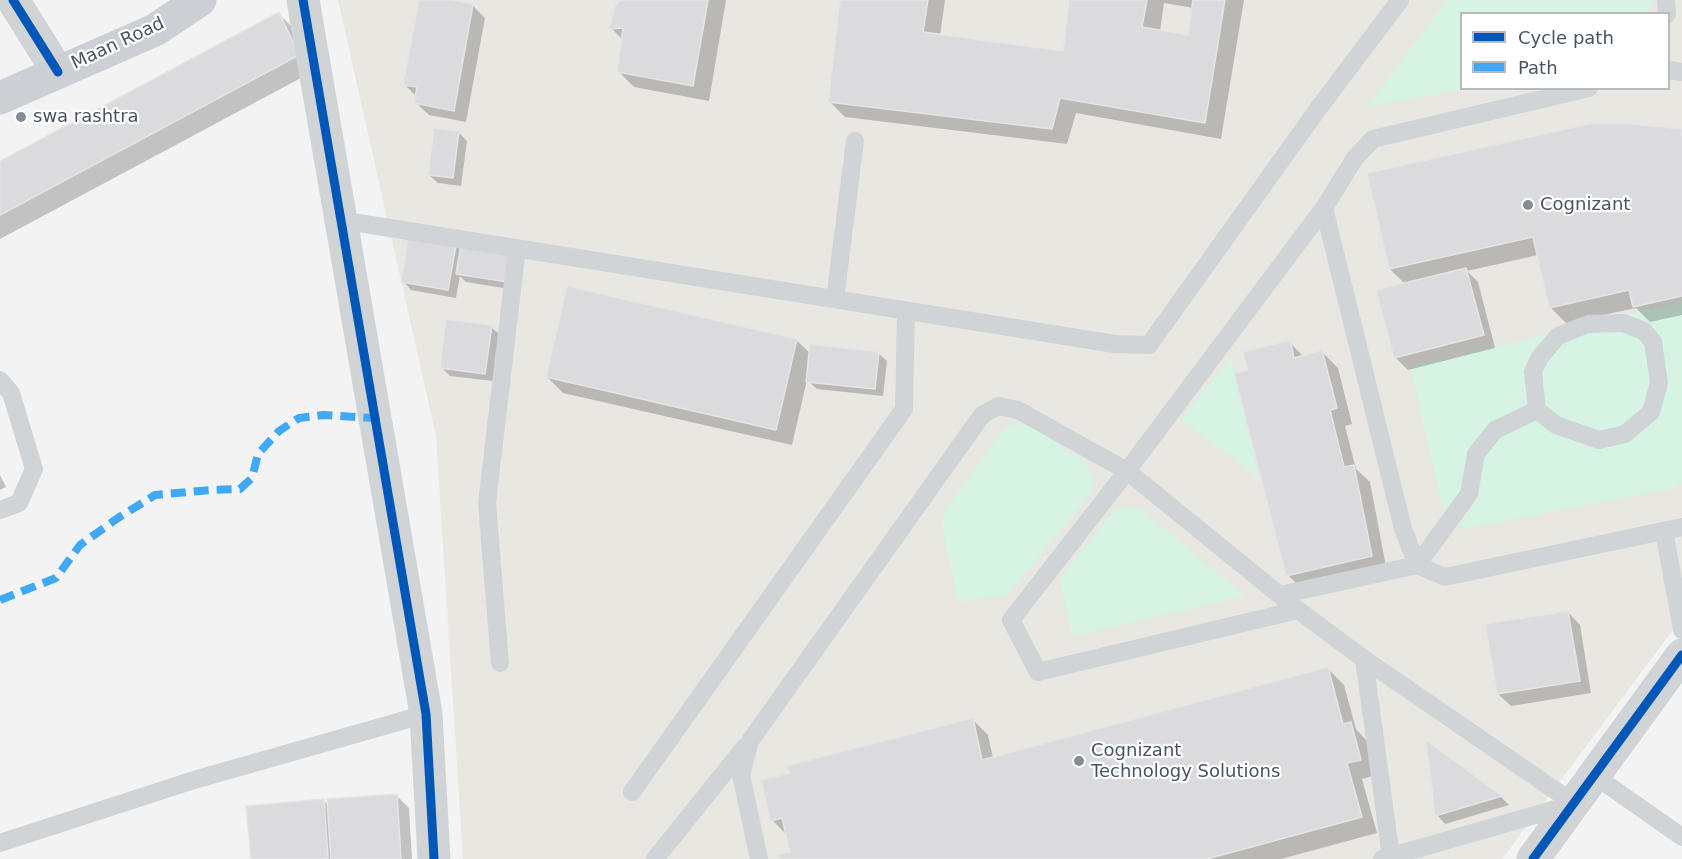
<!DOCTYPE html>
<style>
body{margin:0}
#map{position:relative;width:1682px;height:859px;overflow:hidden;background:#f4f3f3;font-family:"DejaVu Sans",sans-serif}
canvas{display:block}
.legend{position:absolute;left:1460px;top:12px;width:210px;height:78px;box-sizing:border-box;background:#fff;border:2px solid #b6bbc0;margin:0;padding:8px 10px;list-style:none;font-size:18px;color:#485462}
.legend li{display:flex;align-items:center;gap:12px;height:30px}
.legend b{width:30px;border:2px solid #b6bbc0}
</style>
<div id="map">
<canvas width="1682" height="859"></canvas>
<ul class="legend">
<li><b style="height:8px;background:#0057b8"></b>Cycle path</li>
<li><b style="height:8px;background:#3fa9f5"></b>Path</li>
</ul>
</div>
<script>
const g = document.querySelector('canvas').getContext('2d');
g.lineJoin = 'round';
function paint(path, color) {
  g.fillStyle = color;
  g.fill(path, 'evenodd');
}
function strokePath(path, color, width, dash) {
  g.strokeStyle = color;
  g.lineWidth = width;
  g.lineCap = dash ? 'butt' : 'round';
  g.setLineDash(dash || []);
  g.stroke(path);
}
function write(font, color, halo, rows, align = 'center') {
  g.font = font + ' "DejaVu Sans",sans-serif';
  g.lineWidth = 4.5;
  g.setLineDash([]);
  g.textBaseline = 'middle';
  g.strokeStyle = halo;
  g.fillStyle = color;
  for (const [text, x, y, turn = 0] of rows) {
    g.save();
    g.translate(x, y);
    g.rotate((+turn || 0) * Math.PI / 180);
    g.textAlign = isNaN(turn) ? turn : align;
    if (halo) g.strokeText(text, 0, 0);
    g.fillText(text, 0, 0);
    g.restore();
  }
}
const commercial = new Path2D(`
 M 338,0 L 1682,0 L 1682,618 L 1502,859 L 463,859 L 436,436 ZM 1462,14 L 1668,14 L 1668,88 L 1462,88 Z`);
const green = new Path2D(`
 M 1447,0 L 1653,0 L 1649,13 L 1462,14 L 1462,88 L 1465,89 L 1368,106 Z
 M 1682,302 L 1682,482 L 1674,488 L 1465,529 L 1444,515 L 1411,367 Z
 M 1231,357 L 1259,479 L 1181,419 Z
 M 1017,423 L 1030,425 L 1085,462 L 1093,479 L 1092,492 L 1007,595 L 958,602 L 942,524 L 944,512 L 1005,428 Z
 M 1129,506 L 1141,509 L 1245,596 L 1072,636 L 1060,579 L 1114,511 Z`);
const shadow = new Path2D(`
 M 420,0 L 443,0 L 472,5 L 485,18 L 466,122 L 429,115 L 416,103 L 417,97 L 405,85 Z
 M 622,0 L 726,0 L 709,101 L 634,87 L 618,71 L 623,40 L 611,28 Z
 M 842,0 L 945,0 L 940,36 L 1065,53 L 1071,0 L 1244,0 L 1221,139 L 1076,113 L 1067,144 L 845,117 L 829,101 ZM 1164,3 L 1194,8 L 1189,36 L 1160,31 Z
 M 279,14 L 295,30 L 314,71 L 0,239 L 0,163 Z
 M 1682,131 L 1682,315 L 1650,322 L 1636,308 L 1566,323 L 1550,307 L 1538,255 L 1467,271 L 1478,282 L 1495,348 L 1408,370 L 1395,357 L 1406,285 L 1390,269 Z
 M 459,133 L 467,141 L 461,186 L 438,183 L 429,175 Z
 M 456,242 L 516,290 L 466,282 L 460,276 L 456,298 L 411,290 L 403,281 Z
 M 491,327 L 500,335 L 493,381 L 450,376 L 441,367 Z
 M 796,340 L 811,354 L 878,353 L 887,361 L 883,396 L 817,389 L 807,380 L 792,445 L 563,393 L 547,377 Z
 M 1289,342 L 1304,357 L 1322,352 L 1338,368 L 1352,424 L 1345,426 L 1356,469 L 1370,482 L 1387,572 L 1304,591 L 1288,575 L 1250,371 Z
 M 0,475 L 6,487 L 0,490 Z
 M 1568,612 L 1580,625 L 1591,693 L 1511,706 L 1498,694 Z
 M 1328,669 L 1344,685 L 1356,729 L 1366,740 L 1376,775 L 1362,779 L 1377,833 L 1281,859 L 780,859 L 791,853 L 788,836 L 772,820 L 792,775 L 972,719 L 988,735 L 993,758 Z
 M 1428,743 L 1501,797 L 1509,805 L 1445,824 L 1437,815 Z
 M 396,795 L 409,808 L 412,859 L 253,859 L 323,800 L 329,806 Z`);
const building = new Path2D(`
 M 419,0 L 451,0 L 473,4 L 454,111 L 414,103 L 417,87 L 403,85 Z
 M 620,0 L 708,0 L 693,86 L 617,72 L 623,28 L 609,29 L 615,6 Z
 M 840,0 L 928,0 L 923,32 L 1063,51 L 1069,0 L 1147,0 L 1142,27 L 1188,35 L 1193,0 L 1225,0 L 1205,123 L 1060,98 L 1052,129 L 828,102 Z
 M 279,12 L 299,55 L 0,215 L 0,161 Z
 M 1589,124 L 1633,124 L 1682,129 L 1682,296 L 1633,307 L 1629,290 L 1549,308 L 1533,237 L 1389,269 L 1367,173 Z
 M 434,128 L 459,131 L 453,178 L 428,175 Z
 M 409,232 L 457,240 L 448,290 L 401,282 Z
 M 461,245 L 513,254 L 508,282 L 456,274 Z
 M 1466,268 L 1484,335 L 1394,358 L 1376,290 Z
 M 567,286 L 797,339 L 776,430 L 546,377 Z
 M 446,319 L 492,325 L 485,374 L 440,368 Z
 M 1290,340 L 1294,358 L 1322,350 L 1337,408 L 1330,410 L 1344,467 L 1354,465 L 1372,556 L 1286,576 L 1234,373 L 1248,370 L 1243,352 Z
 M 810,344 L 879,352 L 875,389 L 806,382 Z
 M 1568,611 L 1580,681 L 1497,694 L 1485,624 Z
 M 1328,667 L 1343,724 L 1351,722 L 1361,760 L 1347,763 L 1362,817 L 1207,859 L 779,859 L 778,854 L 790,852 L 782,818 L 770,821 L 761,780 L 790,773 L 786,766 L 973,718 L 982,760 Z
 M 1426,740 L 1502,796 L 1435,816 Z
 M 397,794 L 401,859 L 331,859 L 327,799 Z
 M 324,799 L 328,859 L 251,859 L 246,806 Z`);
const service = new Path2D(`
 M 1666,0 L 1667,14
 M 1668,70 L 1682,72
 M 1324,208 L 1403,529 L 1417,565 L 1445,577 L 1682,527
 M 340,220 L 1115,344 L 1149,345 L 1318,109 L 1400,0
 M 835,299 L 855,141
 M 0,380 L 11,393 L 34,469 L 19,503 L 0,510
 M 1664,531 L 1682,630
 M 1280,595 L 1417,565 L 1469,494 L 1476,454 L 1495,430 L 1537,410 L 1556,425 L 1599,440 L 1625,434 L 1651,412 L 1659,383 L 1653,342 L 1644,331 L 1623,323 L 1588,324 L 1558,336 L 1540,357 L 1533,372 L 1537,410
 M 1364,659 L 1391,857
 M 500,663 L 487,503 L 517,248
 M 1595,776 L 1682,837
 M 632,792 L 904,409 L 906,311
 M 1575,804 L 1364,659 L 1298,610 L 1038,672 L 1011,620 L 1127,471 L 1324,208 L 1355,158 L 1373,139 L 1589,88
 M 0,843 L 194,780 L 426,714
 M 655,859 L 745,747
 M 759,859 L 741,775 L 750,741 L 982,415 L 998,406 L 1018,410 L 1127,471 L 1298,610
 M 1382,859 L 1570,805`);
const minor = new Path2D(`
 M 13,0 L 58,72`);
const tertiary = new Path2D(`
 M 303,0 L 426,714 L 434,859
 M 1533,859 L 1682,655`);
const primary = new Path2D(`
 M 0,98 L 155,30 L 200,0`);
const quiet = new Path2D(`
 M 0,600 L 56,578 L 80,545 L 118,518 L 155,495 L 211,490 L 240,489 L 252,478 L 258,454 L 279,431 L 299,418 L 323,415 L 374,418`);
const cycleway = new Path2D(`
 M 13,0 L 58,72
 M 303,0 L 426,714 L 434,859
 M 1533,859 L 1682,655`);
const markers = [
 [21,117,6,"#848c95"],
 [1528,205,6,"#848c95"],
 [1079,761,6,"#848c95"]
];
const streetNames = [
 ["Maan Road",118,44,-25]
];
const poiNames = [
 ["swa rashtra",33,117],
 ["Cognizant",1540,205],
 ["Cognizant",1091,751],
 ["Technology Solutions",1091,772]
];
paint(commercial, '#e8e7e2');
paint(green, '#d6f4e4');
paint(shadow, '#0003');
paint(building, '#dbdbdd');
strokePath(building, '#e5e5e6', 1.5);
strokePath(service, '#d1d4d7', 18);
strokePath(minor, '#d1d4d7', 33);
strokePath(tertiary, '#d1d4d7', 33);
strokePath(primary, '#cccfd4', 33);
strokePath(quiet, '#3fa9f5', 8, [15, 8]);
strokePath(cycleway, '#0057b8', 9);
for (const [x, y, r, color] of markers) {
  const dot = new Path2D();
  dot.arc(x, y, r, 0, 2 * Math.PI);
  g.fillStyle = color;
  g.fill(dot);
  strokePath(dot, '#fff', 2);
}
write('18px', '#485462', '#fff', streetNames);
write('18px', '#485462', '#fff', poiNames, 'left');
</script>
